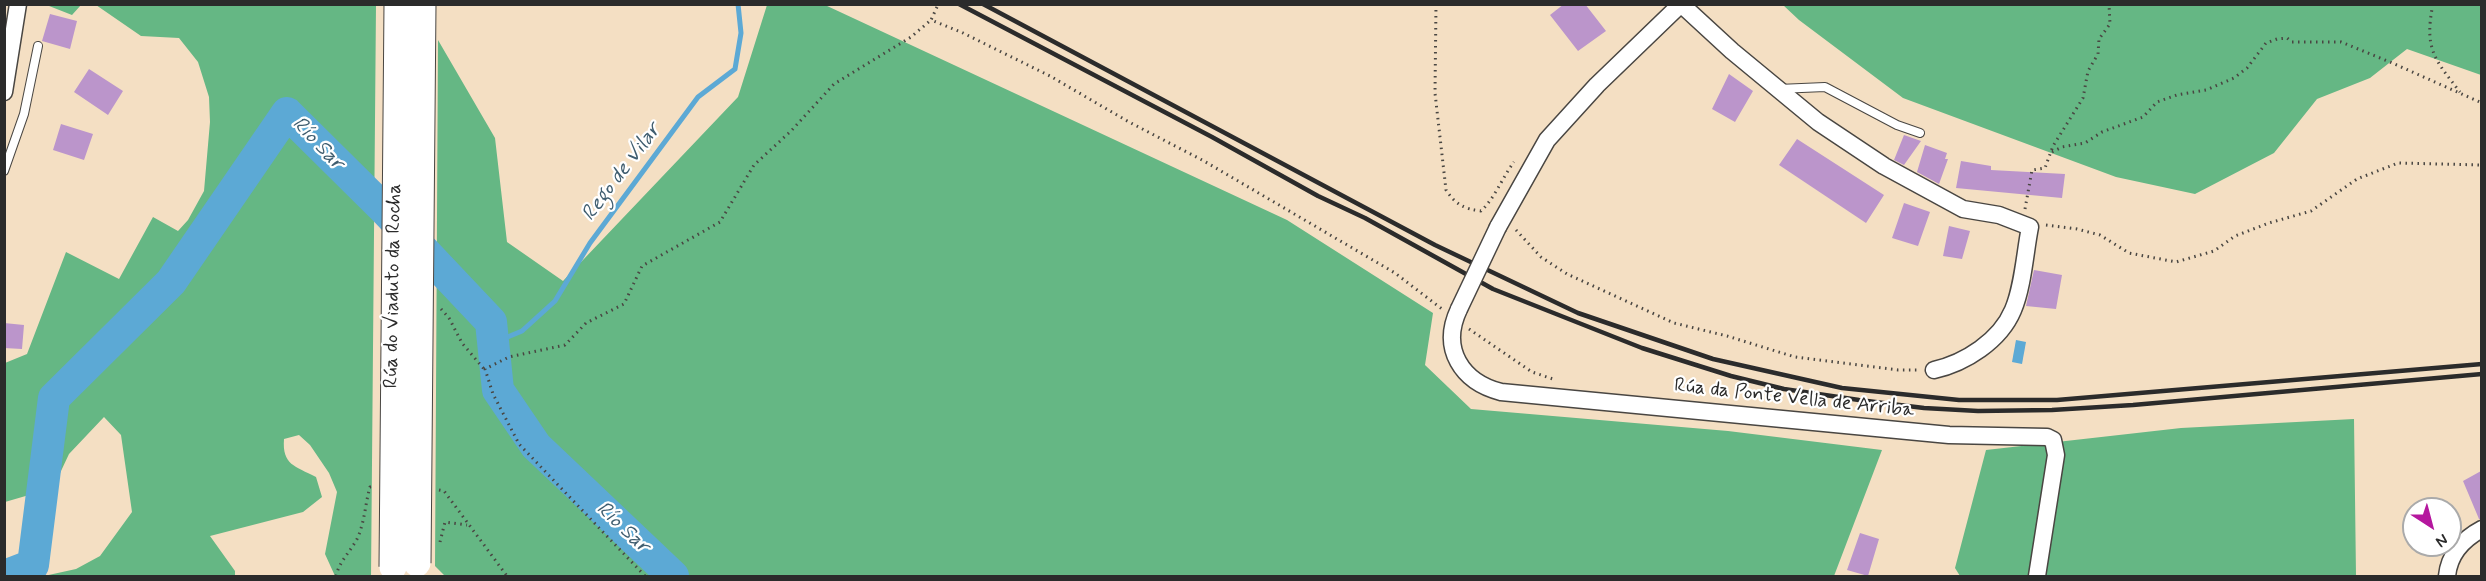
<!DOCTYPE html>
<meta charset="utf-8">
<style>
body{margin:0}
#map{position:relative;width:2486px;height:581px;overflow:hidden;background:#f4dfc3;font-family:Mynerve,sans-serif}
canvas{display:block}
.frame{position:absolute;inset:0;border:6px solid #2b2b2b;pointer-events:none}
.north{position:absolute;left:2402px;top:497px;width:60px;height:60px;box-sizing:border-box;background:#fff;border:2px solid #aaa;border-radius:50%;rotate:144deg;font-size:16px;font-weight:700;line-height:24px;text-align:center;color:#2b2b2b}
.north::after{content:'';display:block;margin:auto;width:21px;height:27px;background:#b5179e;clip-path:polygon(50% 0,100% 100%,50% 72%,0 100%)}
</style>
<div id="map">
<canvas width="2486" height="581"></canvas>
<div class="frame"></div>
<div class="north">N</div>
</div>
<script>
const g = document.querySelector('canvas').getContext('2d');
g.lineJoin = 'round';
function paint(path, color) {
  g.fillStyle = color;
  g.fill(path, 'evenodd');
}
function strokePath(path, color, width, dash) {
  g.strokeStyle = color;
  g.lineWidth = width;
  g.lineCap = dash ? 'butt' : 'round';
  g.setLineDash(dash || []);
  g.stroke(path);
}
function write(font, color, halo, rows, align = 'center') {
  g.font = font + ' Mynerve,sans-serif';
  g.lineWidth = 4.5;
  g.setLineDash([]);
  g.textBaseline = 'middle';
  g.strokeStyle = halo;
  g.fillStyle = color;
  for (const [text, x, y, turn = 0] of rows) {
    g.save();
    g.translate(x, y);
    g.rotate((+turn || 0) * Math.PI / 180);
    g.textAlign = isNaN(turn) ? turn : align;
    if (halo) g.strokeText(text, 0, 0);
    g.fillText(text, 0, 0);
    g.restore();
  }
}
const forest = new Path2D(`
 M 44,4 L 81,4 L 81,5 L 72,15 Z
 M 96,5 L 376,5 L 371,576 L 335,576 L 325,554 L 337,492 L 329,473 L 310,445 L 299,435 L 284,439 C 282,465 295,466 316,477 L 322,497 L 303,512 L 210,536 L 235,571 L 235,576 L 44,576 L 76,569 L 100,556 L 132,512 L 121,435 L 104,417 L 69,454 L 53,488 L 5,502 L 5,363 L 27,354 L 66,252 L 119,279 L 153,217 L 178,231 L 188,220 L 204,191 L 210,122 L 209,97 L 198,62 L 179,38 L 141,36 Z
 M 767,5 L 825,5 L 1287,220 L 1433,313 L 1425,365 L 1471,409 L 1728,431 L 1882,450 L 1834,576 L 445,576 L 435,566 L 438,40 L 495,138 L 507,242 L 563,281 L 738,97 Z
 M 1783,5 L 2481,5 L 2481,75 L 2407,49 L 2370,78 L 2317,99 L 2274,153 L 2195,194 L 2116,177 L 1903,98 L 1799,20 Z
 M 2354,419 L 2356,576 L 1960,576 L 1955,568 L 1986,450 L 2181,428 Z`);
const water = new Path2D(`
 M 2016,340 L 2026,342 L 2022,364 L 2012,362 Z`);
const stream = new Path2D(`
 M 493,343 L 522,331 L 555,301 L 590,243 L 698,97 L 735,69 L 741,33 L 738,4`);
const river = new Path2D(`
 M 4,576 L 33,565 L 54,398 L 171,282 L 287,113 L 386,211 L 491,322 L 498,390 L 536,446 L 673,576`);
const building = new Path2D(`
 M 1564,4 L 1585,4 L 1606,31 L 1578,51 L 1550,15 Z
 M 50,14 L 77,21 L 70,49 L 42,41 Z
 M 89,69 L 123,91 L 108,115 L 74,92 Z
 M 1729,74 L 1753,91 L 1735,122 L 1712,109 Z
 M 61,124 L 93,134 L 84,160 L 53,150 Z
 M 1904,135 L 1921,141 L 1904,165 L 1894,160 Z
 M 1797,139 L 1884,195 L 1866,223 L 1779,165 Z
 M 1925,145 L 1947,153 L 1945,159 L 1948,159 L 1939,184 L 1917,172 Z
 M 1961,161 L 1991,166 L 1991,170 L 2065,174 L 2062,198 L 1956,188 Z
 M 1904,203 L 1930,212 L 1918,246 L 1892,238 Z
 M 1949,226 L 1970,231 L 1962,259 L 1943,256 Z
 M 2034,270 L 2062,275 L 2056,309 L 2026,306 Z
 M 4,323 L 24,325 L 22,349 L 4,348 Z
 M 2481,471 L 2481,519 L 2479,519 L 2463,481 Z
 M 1860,533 L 1879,539 L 1868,576 L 1847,570 Z`);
const path = new Path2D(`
 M 1436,4 L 1435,93 L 1446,190 C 1455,204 1464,209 1481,211 C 1495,198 1502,178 1514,162
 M 2433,4 C 2424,48 2434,59 2460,92
 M 937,7 L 931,20 L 961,32 L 1050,76 L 1129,122 L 1204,161 L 1395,273 L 1442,309
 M 2052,152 L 2062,147 L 2085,143 L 2102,132 L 2143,117 L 2157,102 L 2177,95 L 2206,90 L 2234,78 L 2247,68 L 2266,43 L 2277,39 L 2287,38 L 2292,42 L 2341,42 L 2390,62 L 2482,103
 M 2025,209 L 2032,170 L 2045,168 L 2053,146 L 2083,98 L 2088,71 L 2098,54 L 2099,39 L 2110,24 L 2109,4
 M 2046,225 L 2077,229 L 2100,235 L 2129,253 L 2176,262 L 2214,251 L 2235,236 L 2269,223 L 2311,211 L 2357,179 L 2398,163 L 2482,165
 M 1516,230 L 1541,257 L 1567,274 L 1674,323 L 1727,336 L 1795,357 L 1898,370 L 1917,370
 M 441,309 L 449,318 L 462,343 L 484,369
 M 1469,329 L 1532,372 L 1553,379
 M 439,490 L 444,491 L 507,576
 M 440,542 L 445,522 L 467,525
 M 336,576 C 339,562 350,552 357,539 C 365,522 365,504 370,487 L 373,487
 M 645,576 L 519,444 L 493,394 L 485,369 L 509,357 L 565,345 L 586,323 L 624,304 L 642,266 L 720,222 L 754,165 L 791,131 L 834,84 L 911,37 L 931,20`);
const service = new Path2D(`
 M 1778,89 L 1825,87 L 1897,125 L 1920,133
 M 4,171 L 24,114 L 38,46`);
const minor = new Path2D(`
 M 1681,4 L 1732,51 L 1818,122 L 1884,166 L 1963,209 L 1999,215 L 2030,227 C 2025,252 2023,287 2013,310 C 2000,341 1965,363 1934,370
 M 4,92 L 18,4
 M 1498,227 L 1547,140 L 1597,85 L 1681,4
 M 1459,309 C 1440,349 1462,382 1501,392 L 1949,435 L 2047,437 L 2053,440 L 2056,455 L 2037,576
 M 2447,576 C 2449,555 2463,539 2482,529`);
const rail = new Path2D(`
 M 959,4 L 1212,137 L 1318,196 L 1365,218 L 1493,289 L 1642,348 L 1731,376 L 1784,389 L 1859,400 L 1924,408 L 1978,411 L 2052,410 L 2133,405 L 2482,374
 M 983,4 L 1435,245 L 1578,313 L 1713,359 L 1842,388 L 1959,400 L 2057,400 L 2482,364`);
const minorBridge = new Path2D(`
 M 1459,309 L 1498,227`);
const trunkBridge = new Path2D(`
 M 417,563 L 422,4
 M 393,567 L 398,4`);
const streetNames = [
 ["Rúa do Viaduto da Rocha",394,286,-89],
 ["Rúa da Ponte Vella de Arriba",1794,399,6]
];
const waterNames = [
 ["Río Sar",317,144,46],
 ["Rego de Vilar",622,173,-53],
 ["Río Sar",622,528,43]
];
paint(forest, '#65b784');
paint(water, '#5ca9d5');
strokePath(stream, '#5ca9d5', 5);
strokePath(river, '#5ca9d5', 32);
paint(building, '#bb95cb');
strokePath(service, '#494642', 10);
strokePath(minor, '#494642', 19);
strokePath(path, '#494642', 3, [1.5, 4.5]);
strokePath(service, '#fff', 8);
strokePath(minor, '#fff', 16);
strokePath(rail, '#2b2b2b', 4.5);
strokePath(minorBridge, '#494642', 19, []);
strokePath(trunkBridge, '#494642', 29, []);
strokePath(minorBridge, '#fff', 16);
strokePath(trunkBridge, '#fff', 27);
write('20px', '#2b2b2b', '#fff', streetNames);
write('italic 21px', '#3f5d6f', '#fff', waterNames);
</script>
